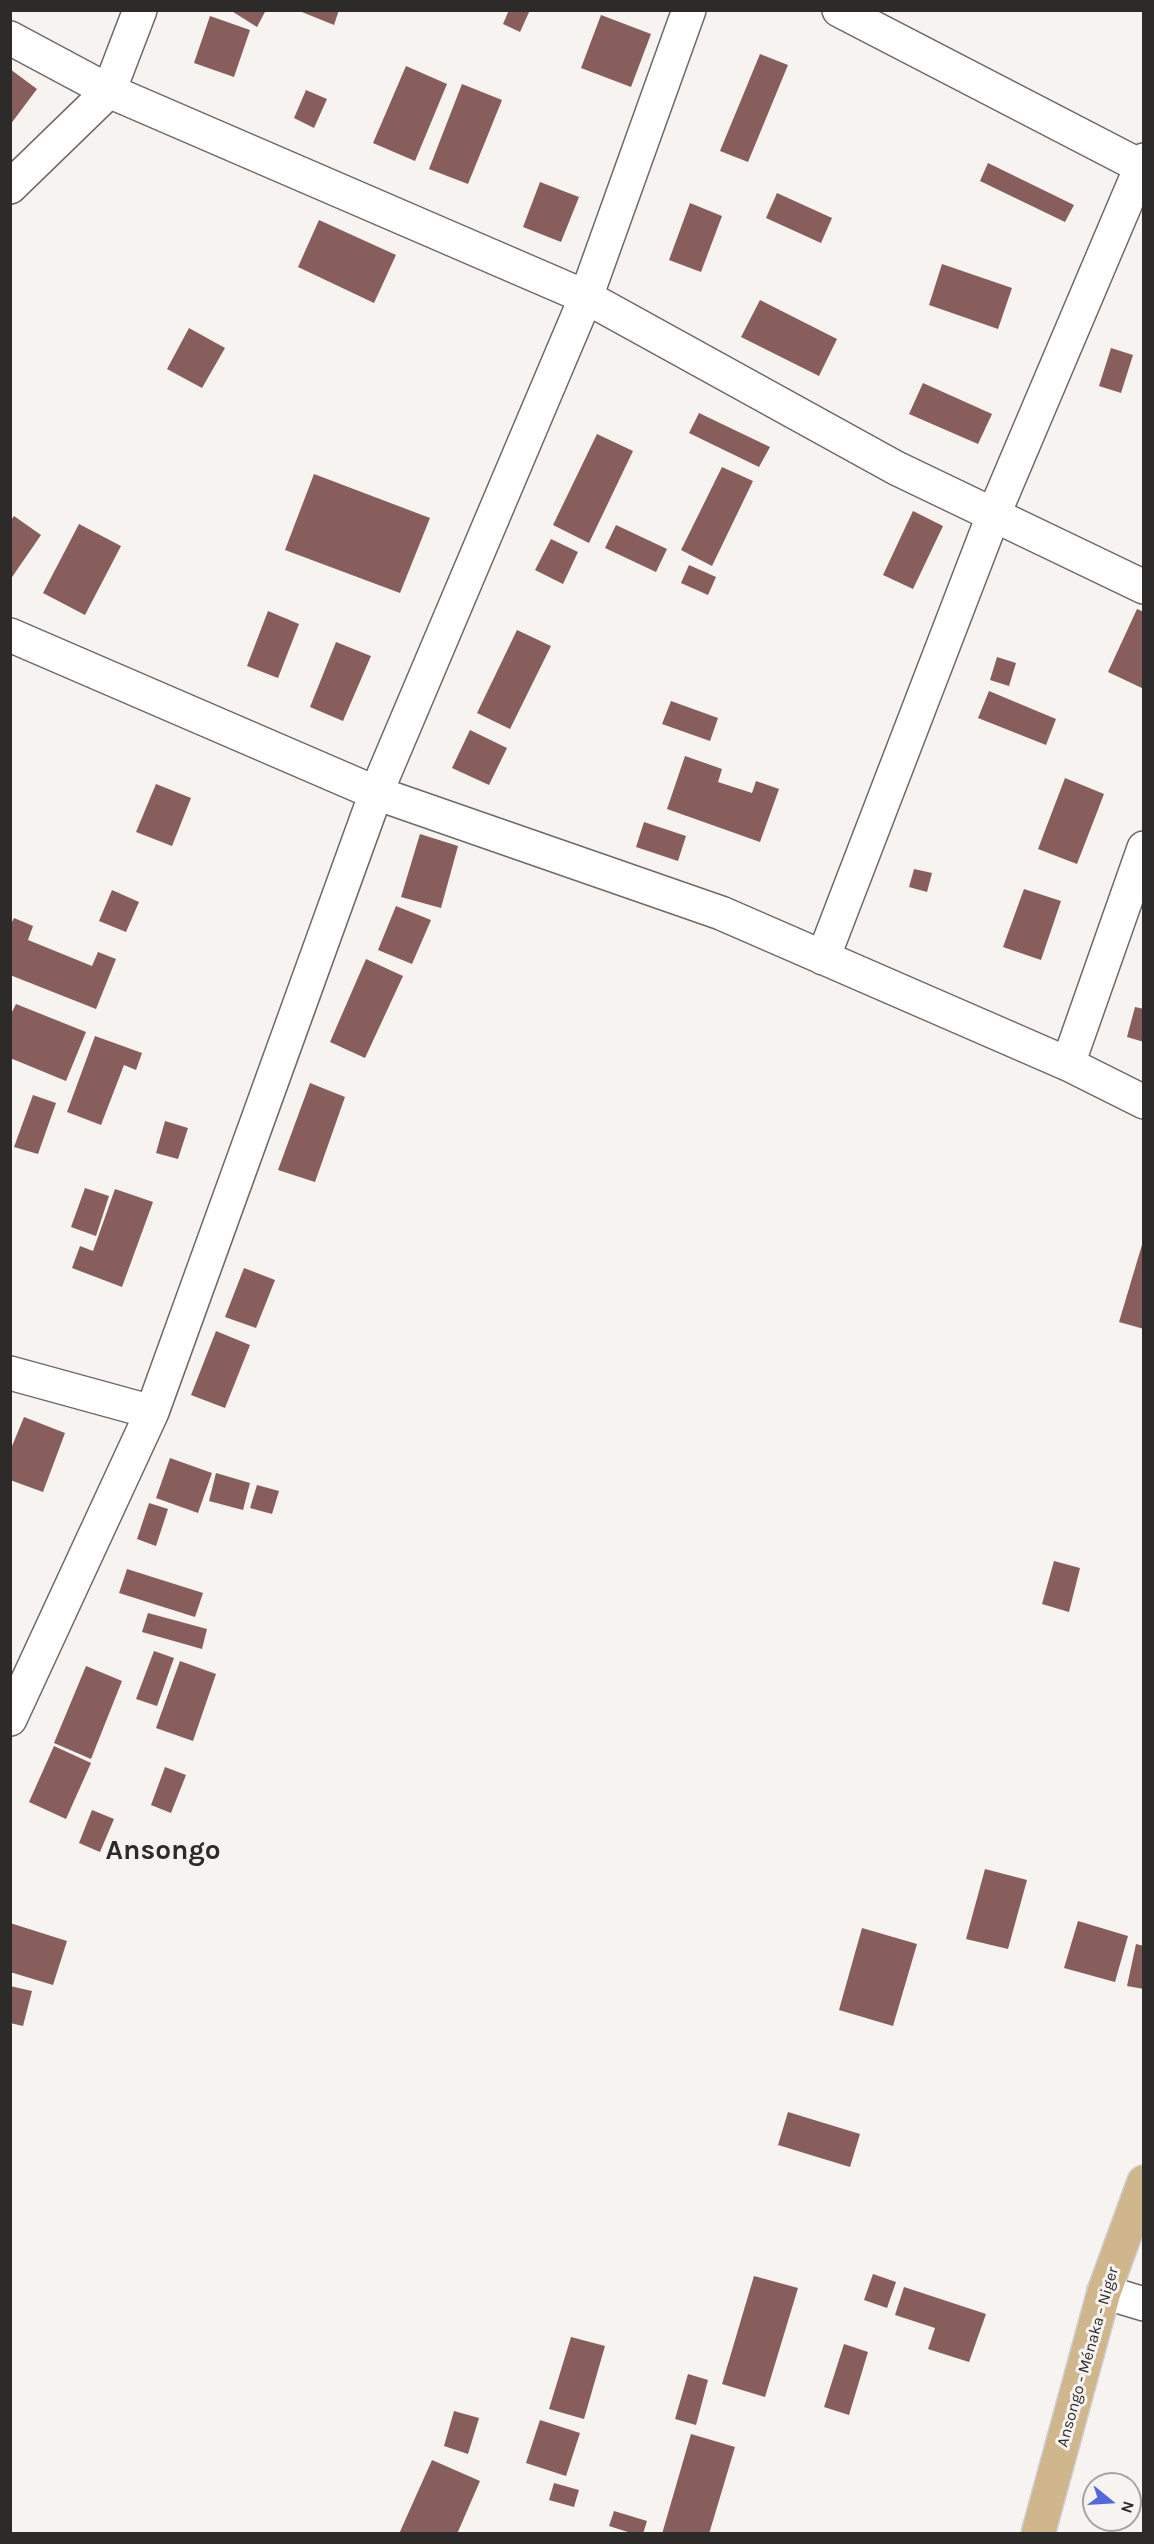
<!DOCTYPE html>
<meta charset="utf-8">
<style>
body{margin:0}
#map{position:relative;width:1154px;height:2544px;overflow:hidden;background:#f7f3f0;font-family:Karla,sans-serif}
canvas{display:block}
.frame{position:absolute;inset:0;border:12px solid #2c2b2a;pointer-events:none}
.north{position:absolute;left:1082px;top:2472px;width:60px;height:60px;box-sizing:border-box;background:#f7f3f0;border:2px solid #a6a3a1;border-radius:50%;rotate:108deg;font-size:16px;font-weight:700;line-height:24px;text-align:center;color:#2c2b2a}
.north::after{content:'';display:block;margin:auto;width:21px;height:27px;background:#5368de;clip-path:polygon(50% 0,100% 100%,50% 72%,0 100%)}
</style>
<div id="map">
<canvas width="1154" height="2544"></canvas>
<div class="frame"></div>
<div class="north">N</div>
</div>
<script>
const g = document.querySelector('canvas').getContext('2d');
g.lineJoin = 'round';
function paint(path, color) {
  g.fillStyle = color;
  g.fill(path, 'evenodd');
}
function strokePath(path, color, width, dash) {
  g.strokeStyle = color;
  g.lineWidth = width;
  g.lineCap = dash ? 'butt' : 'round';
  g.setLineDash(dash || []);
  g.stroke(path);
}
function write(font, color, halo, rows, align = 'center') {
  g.font = font + ' Karla,sans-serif';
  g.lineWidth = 6;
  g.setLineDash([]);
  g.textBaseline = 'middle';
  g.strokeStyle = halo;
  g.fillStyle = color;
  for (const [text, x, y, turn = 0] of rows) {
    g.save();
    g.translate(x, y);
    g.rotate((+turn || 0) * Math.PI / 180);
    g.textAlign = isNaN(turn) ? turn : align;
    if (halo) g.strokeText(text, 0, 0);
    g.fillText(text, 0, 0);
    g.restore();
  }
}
const building = new Path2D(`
 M 230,10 L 266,10 L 257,27 Z
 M 297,10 L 339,10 L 334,25 Z
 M 509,10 L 530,10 L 520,32 L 503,24 Z
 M 601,15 L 651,34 L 631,87 L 581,68 Z
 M 210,16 L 250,30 L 234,77 L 194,63 Z
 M 760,54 L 788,65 L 748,162 L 720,151 Z
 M 406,66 L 447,84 L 415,161 L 373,143 Z
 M 10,69 L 37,89 L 10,125 Z
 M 462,84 L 502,100 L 468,184 L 429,169 Z
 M 306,90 L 327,99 L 314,128 L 294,118 Z
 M 988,163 L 1074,205 L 1065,222 L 980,181 Z
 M 540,182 L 579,197 L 561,242 L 523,227 Z
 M 777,193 L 832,218 L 821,243 L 766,218 Z
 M 690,203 L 722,216 L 701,272 L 669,260 Z
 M 319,220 L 396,255 L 374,303 L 298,267 Z
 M 942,264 L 1012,288 L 998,329 L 929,305 Z
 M 760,300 L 837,339 L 819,376 L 741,337 Z
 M 189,328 L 225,348 L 202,388 L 167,369 Z
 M 1111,348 L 1133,355 L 1121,393 L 1099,386 Z
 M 923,383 L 992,414 L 978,444 L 909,414 Z
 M 699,413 L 770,447 L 759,467 L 689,433 Z
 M 597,434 L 633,451 L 589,543 L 553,525 Z
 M 722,467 L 753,481 L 712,566 L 681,550 Z
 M 314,474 L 430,518 L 400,593 L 285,550 Z
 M 913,511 L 943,526 L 913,589 L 883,575 Z
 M 14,516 L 41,535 L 10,580 L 10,522 Z
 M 79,524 L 121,546 L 85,615 L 43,593 Z
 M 616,525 L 667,549 L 656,572 L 605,548 Z
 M 551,539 L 578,552 L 563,584 L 535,570 Z
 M 689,565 L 716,577 L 708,595 L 681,583 Z
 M 1137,609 L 1144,612 L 1144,689 L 1108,672 Z
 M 268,611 L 299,624 L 278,678 L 247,666 Z
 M 517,630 L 551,646 L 510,729 L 477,713 Z
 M 336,642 L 371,656 L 343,721 L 310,707 Z
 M 997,657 L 1016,663 L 1009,686 L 990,680 Z
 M 989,691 L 1056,719 L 1046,745 L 978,718 Z
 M 671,701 L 718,718 L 710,741 L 662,724 Z
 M 470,730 L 507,748 L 489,785 L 452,768 Z
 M 685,756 L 722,769 L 718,782 L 752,793 L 756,781 L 779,789 L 760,842 L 667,809 Z
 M 1065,778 L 1104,794 L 1077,864 L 1038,849 Z
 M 156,784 L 191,798 L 172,846 L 136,832 Z
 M 644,822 L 686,836 L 678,861 L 636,847 Z
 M 420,834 L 458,846 L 441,908 L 401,897 Z
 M 914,869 L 932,873 L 927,892 L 909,887 Z
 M 1024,889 L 1061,901 L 1041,960 L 1003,947 Z
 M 112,890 L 139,902 L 126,932 L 99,921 Z
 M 396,906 L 431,920 L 412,964 L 378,950 Z
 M 14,918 L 33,926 L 28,940 L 92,966 L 98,952 L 116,959 L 96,1009 L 10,975 L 10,926 Z
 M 366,959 L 403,976 L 365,1058 L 330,1042 Z
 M 16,1004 L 86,1032 L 66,1081 L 10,1058 L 10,1016 Z
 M 1135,1007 L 1144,1009 L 1144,1042 L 1127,1037 Z
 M 95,1036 L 142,1053 L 136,1070 L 124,1065 L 101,1125 L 67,1112 Z
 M 310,1083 L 345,1097 L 315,1182 L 278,1170 Z
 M 33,1095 L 56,1103 L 38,1154 L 14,1147 Z
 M 165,1121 L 188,1128 L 178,1159 L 156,1153 Z
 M 85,1188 L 109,1196 L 96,1236 L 71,1227 Z
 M 115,1189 L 153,1202 L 122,1287 L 72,1268 L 80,1246 L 93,1251 Z
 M 1144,1238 L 1144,1329 L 1119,1322 Z
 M 244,1268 L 275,1280 L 256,1328 L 225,1317 Z
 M 216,1331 L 250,1345 L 225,1408 L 191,1395 Z
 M 24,1417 L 65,1433 L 43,1492 L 10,1480 L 10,1451 Z
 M 170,1458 L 212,1473 L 198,1513 L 156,1498 Z
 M 216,1473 L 250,1483 L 243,1510 L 209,1501 Z
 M 257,1485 L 279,1491 L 272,1514 L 250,1508 Z
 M 149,1503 L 168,1509 L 156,1546 L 137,1539 Z
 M 1054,1561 L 1080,1568 L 1069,1612 L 1042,1604 Z
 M 127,1569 L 203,1593 L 195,1617 L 119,1593 Z
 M 148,1613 L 207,1629 L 202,1649 L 142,1632 Z
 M 154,1651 L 174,1658 L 157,1706 L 136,1699 Z
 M 180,1661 L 216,1674 L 193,1741 L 156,1728 Z
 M 86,1666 L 122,1681 L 91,1759 L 54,1743 Z
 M 54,1746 L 91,1763 L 66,1819 L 29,1802 Z
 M 165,1767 L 186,1775 L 171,1813 L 151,1805 Z
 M 92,1810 L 114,1819 L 100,1852 L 79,1843 Z
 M 985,1869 L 1027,1880 L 1008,1949 L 966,1939 Z
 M 1078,1921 L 1128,1936 L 1115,1982 L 1064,1968 Z
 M 10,1923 L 67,1941 L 53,1985 L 10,1972 Z
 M 862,1928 L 917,1944 L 893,2026 L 839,2010 Z
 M 1136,1944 L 1144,1946 L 1144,1989 L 1127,1986 Z
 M 10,1986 L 32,1991 L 23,2026 L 10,2023 Z
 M 788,2112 L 860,2134 L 850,2167 L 778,2145 Z
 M 873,2274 L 896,2282 L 887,2308 L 864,2300 Z
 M 754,2276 L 798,2288 L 765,2397 L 722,2384 Z
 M 904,2287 L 986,2314 L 969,2362 L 928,2349 L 935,2328 L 895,2315 Z
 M 571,2337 L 605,2346 L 584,2419 L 549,2409 Z
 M 844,2344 L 868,2352 L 849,2415 L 824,2407 Z
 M 688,2374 L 708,2380 L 696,2425 L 675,2419 Z
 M 454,2411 L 479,2418 L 468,2454 L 444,2446 Z
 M 540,2420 L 580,2433 L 566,2476 L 526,2463 Z
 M 691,2434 L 735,2447 L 709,2534 L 662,2534 Z
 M 432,2460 L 480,2481 L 457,2534 L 399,2534 Z
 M 554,2483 L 579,2490 L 574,2507 L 549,2500 Z
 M 614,2511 L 647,2521 L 643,2534 L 634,2534 L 609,2526 Z`);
const minor = new Path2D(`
 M 839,10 L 1144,168
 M 10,38 L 109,91 L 586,297 L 896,468 L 1144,587
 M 10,187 L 109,91 L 140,10
 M 10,635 L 376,793 L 721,913 L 1068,1064 L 1144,1102
 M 823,958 L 993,516 L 1144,160
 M 1068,1064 L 1144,848
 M 10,1373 L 152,1412
 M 10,1719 L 152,1412 L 376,793 L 586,297 L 689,10
 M 1104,2292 L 1144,2304`);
const major = new Path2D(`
 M 1038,2534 L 1104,2292 L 1144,2182`);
const streetNames = [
 ["Ansongo - Ménaka - Niger",1088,2357,-74]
];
const townNames = [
 ["Ansongo",163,1851]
];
paint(building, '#885e5c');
strokePath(minor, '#6d6967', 36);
strokePath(major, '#d1d0d0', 36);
strokePath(minor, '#fff', 33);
strokePath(major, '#cfb68c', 33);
write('16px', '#2c2b2a', '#f7f3f0', streetNames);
write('bold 28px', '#2c2b2a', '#f7f3f0', townNames);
</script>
